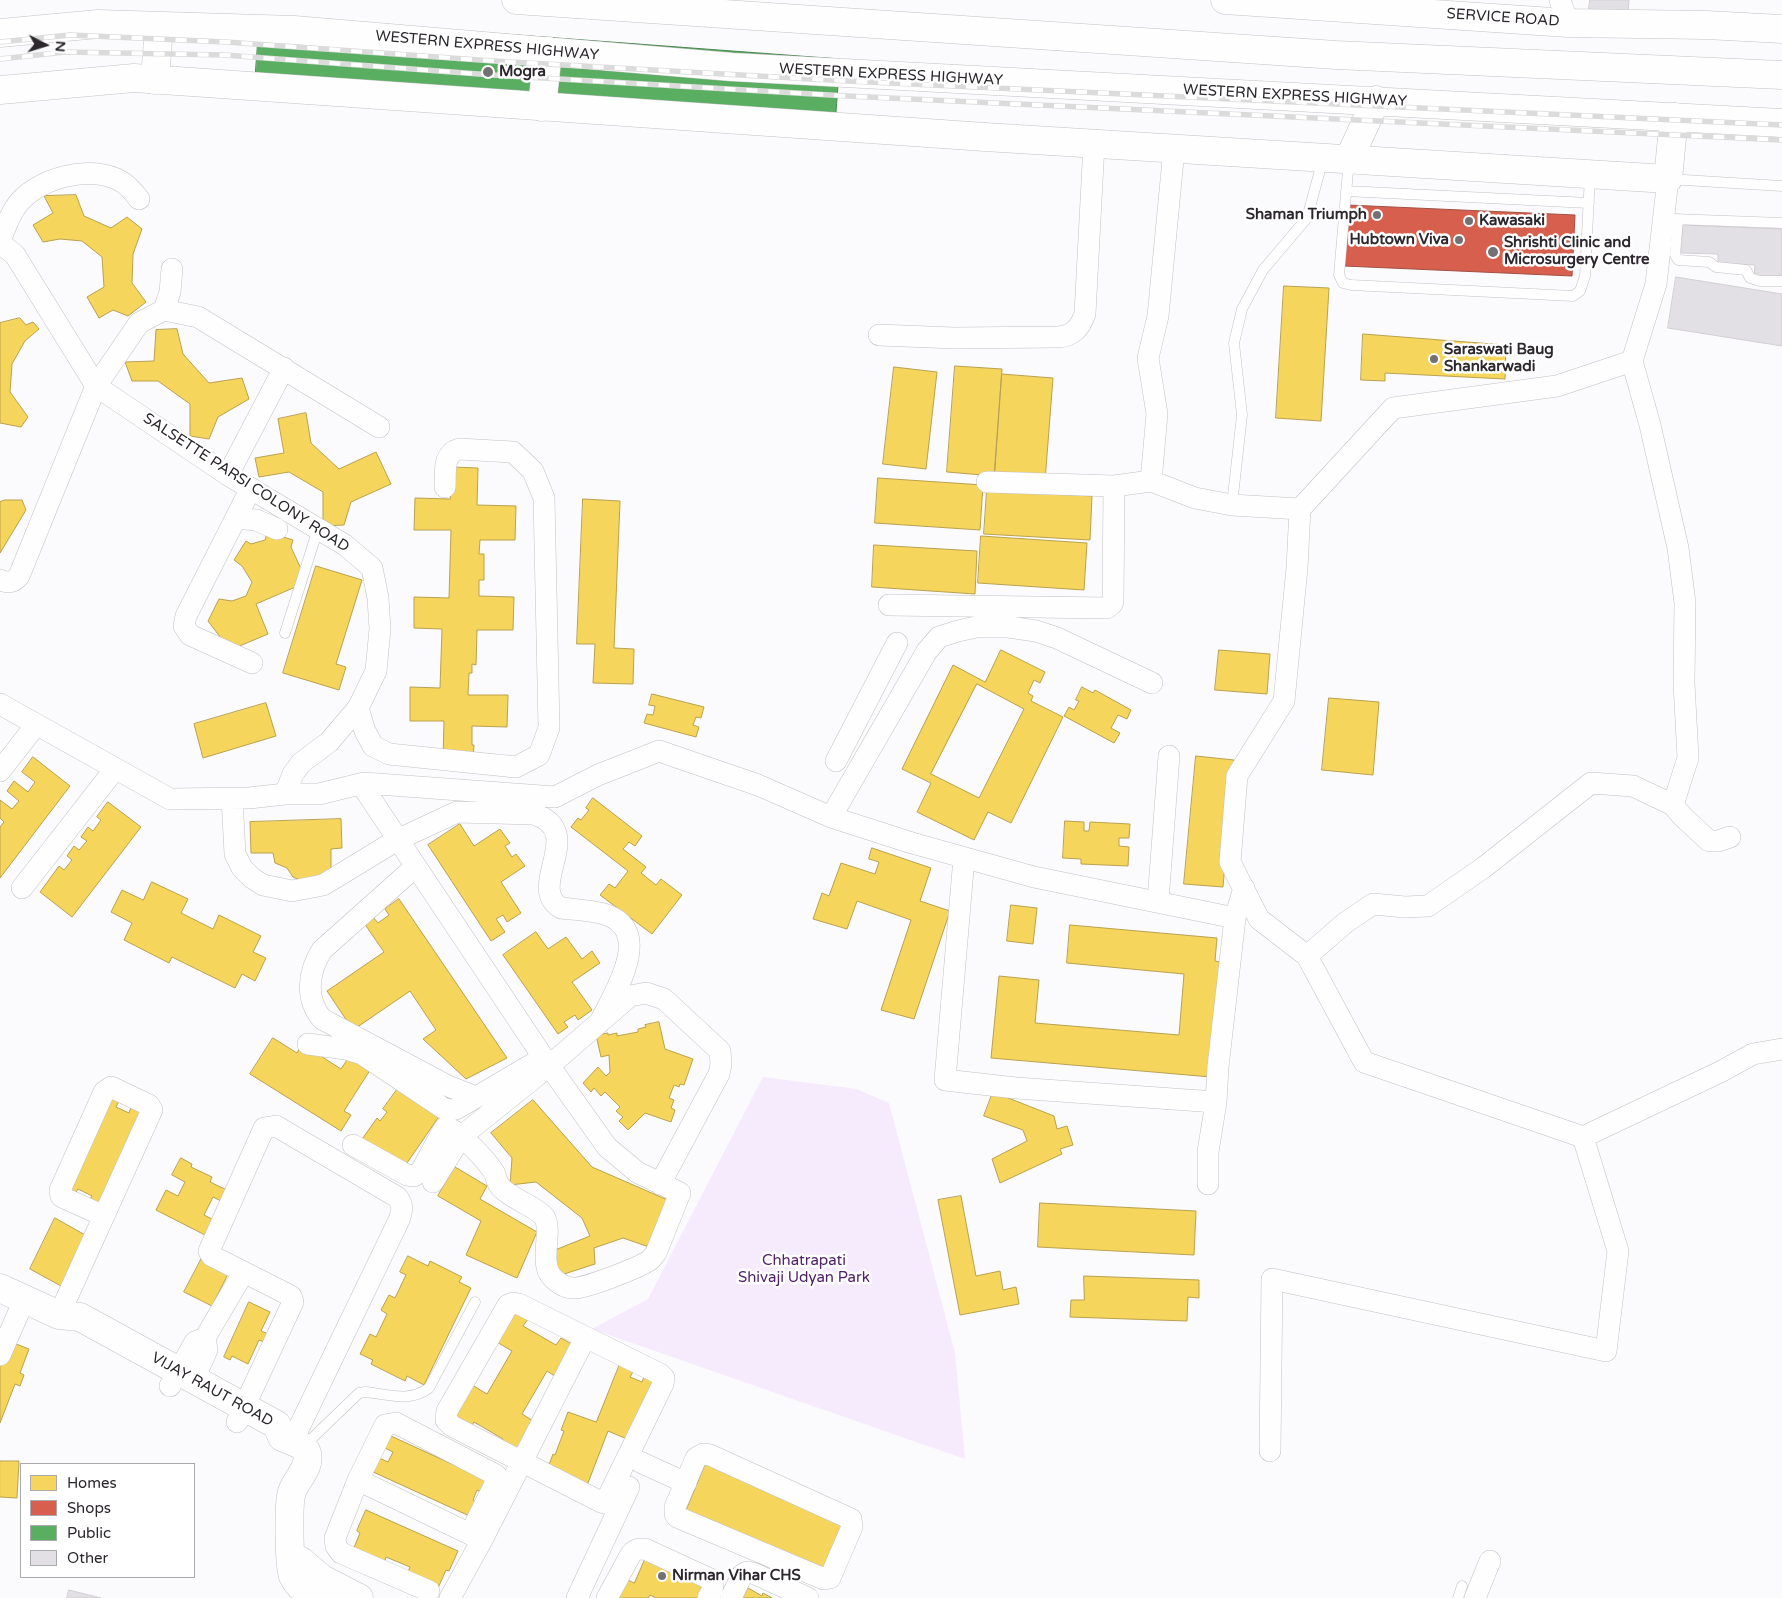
<!DOCTYPE html>
<style>
body{margin:0}
#map{position:relative;width:1782px;height:1598px;overflow:hidden;background:#fbfafc;font-family:"Varela Round",sans-serif}
canvas{display:block}
.legend{position:absolute;left:20px;top:1463px;width:175px;height:115px;box-sizing:border-box;background:#fff;border:1px solid #aaa9ab;margin:0;padding:6px 9px;list-style:none;font-size:15px;color:#2b272d}
.legend li{display:flex;align-items:center;gap:10px;height:25px}
.legend b{width:25px;border:1px solid #aaa9ab}
.north{position:absolute;left:20px;top:20px;width:50px;height:50px;-webkit-text-stroke:4px #fff;paint-order:stroke;rotate:95deg;font-size:14px;font-weight:700;line-height:20px;text-align:center;color:#2b272d}
.north::after{content:'';display:block;margin:auto;width:18px;height:22px;background:#2b272d;clip-path:polygon(50% 0,100% 100%,50% 72%,0 100%)}
</style>
<div id="map">
<canvas width="1782" height="1598"></canvas>
<ul class="legend">
<li><b style="height:14px;background:#f6d55c"></b>Homes</li>
<li><b style="height:14px;background:#d6604d"></b>Shops</li>
<li><b style="height:14px;background:#5aae61"></b>Public</li>
<li><b style="height:14px;background:#e2e0e4"></b>Other</li>
</ul>
<div class="north">N</div>
</div>
<script>
const g = document.querySelector('canvas').getContext('2d');
g.lineJoin = 'round';
function paint(path, color) {
  g.fillStyle = color;
  g.fill(path, 'evenodd');
}
function strokePath(path, color, width, dash) {
  g.strokeStyle = color;
  g.lineWidth = width;
  g.lineCap = dash ? 'butt' : 'round';
  g.setLineDash(dash || []);
  g.stroke(path);
}
function write(font, color, halo, rows, align = 'center') {
  g.font = font + ' "Varela Round",sans-serif';
  g.lineWidth = 5;
  g.setLineDash([]);
  g.textBaseline = 'middle';
  g.strokeStyle = halo;
  g.fillStyle = color;
  for (const [text, x, y, turn = 0] of rows) {
    g.save();
    g.translate(x, y);
    g.rotate((+turn || 0) * Math.PI / 180);
    g.textAlign = isNaN(turn) ? turn : align;
    if (halo) g.strokeText(text, 0, 0);
    g.fillText(text, 0, 0);
    g.restore();
  }
}
const green = new Path2D(`
 M 763,1077 L 856,1089 L 889,1103 L 955,1353 L 965,1459 L 592,1329 L 648,1299 Z`);
const homes = new Path2D(`
 M 76,195 L 84,216 L 111,228 L 127,217 L 142,229 L 133,254 L 132,283 L 146,302 L 128,316 L 113,310 L 99,318 L 87,297 L 104,287 L 102,257 L 82,241 L 60,239 L 43,242 L 33,225 L 53,213 L 44,196 Z
 M 1284,286 L 1329,288 L 1321,421 L 1276,418 Z
 M 20,318 L 26,325 L 33,322 L 39,329 L 25,341 L 12,364 L 10,392 L 28,417 L 21,427 L 0,423 L 0,323 Z
 M 177,329 L 183,354 L 209,383 L 242,378 L 249,399 L 218,417 L 209,439 L 190,436 L 190,404 L 158,381 L 132,381 L 125,362 L 154,361 L 156,330 Z
 M 1363,334 L 1506,345 L 1505,379 L 1385,373 L 1385,381 L 1361,380 Z
 M 955,366 L 1002,369 L 994,476 L 947,472 Z
 M 894,367 L 937,372 L 926,469 L 883,464 Z
 M 1002,374 L 1053,378 L 1045,481 L 995,477 Z
 M 306,413 L 311,443 L 339,469 L 376,452 L 391,484 L 351,502 L 344,525 L 323,526 L 323,492 L 289,472 L 259,477 L 255,458 L 284,453 L 278,419 Z
 M 451,467 L 478,468 L 477,505 L 516,506 L 515,540 L 480,540 L 479,554 L 484,554 L 484,580 L 479,580 L 479,596 L 514,597 L 513,630 L 477,630 L 476,665 L 472,664 L 472,673 L 469,673 L 468,695 L 508,695 L 507,727 L 472,726 L 472,745 L 474,745 L 473,759 L 443,759 L 444,721 L 410,721 L 410,687 L 440,688 L 442,629 L 414,628 L 414,597 L 449,598 L 451,530 L 414,530 L 415,498 L 450,499 Z
 M 878,478 L 983,485 L 980,530 L 875,523 Z
 M 987,490 L 1092,496 L 1090,540 L 984,534 Z
 M 583,499 L 620,501 L 614,648 L 634,649 L 633,684 L 593,683 L 595,644 L 577,644 Z
 M 5,500 L 22,500 L 26,510 L 0,553 L 0,502 Z
 M 267,532 L 293,540 L 291,547 L 307,582 L 256,604 L 268,634 L 230,650 L 208,621 L 219,599 L 232,601 L 246,596 L 252,582 L 242,566 L 234,560 L 246,541 L 251,544 L 265,540 Z
 M 981,536 L 1087,543 L 1084,590 L 978,583 Z
 M 874,545 L 977,551 L 975,594 L 872,587 Z
 M 316,566 L 362,580 L 336,664 L 346,667 L 339,690 L 283,673 Z
 M 1001,650 L 1045,672 L 1040,683 L 1034,680 L 1028,693 L 1033,696 L 1031,701 L 1063,717 L 1011,823 L 988,812 L 974,840 L 917,812 L 931,783 L 902,769 L 953,665 L 985,682 ZM 977,684 L 1024,709 L 979,798 L 931,774 Z
 M 1219,650 L 1270,654 L 1267,694 L 1215,690 Z
 M 1082,687 L 1093,693 L 1095,690 L 1131,710 L 1127,719 L 1118,715 L 1111,728 L 1120,733 L 1114,743 L 1064,716 L 1069,707 L 1074,710 L 1079,701 L 1076,700 Z
 M 652,694 L 704,707 L 701,718 L 696,717 L 693,725 L 699,727 L 696,737 L 644,723 L 647,714 L 653,715 L 655,706 L 649,705 Z
 M 1329,698 L 1379,702 L 1373,775 L 1322,770 Z
 M 266,703 L 276,736 L 203,758 L 194,724 Z
 M 1196,756 L 1234,760 L 1223,887 L 1184,884 Z
 M 33,757 L 70,786 L 0,878 L 0,827 L 4,822 L 0,818 L 0,800 L 12,809 L 19,801 L 7,791 L 14,781 L 28,792 L 35,782 L 22,772 Z
 M 593,798 L 642,836 L 635,846 L 629,842 L 623,849 L 646,867 L 641,873 L 656,885 L 661,879 L 682,895 L 652,934 L 600,895 L 609,884 L 615,888 L 628,871 L 571,827 L 578,818 L 581,820 L 589,810 L 586,808 Z
 M 108,802 L 141,827 L 72,917 L 40,892 L 59,866 L 64,870 L 72,860 L 67,856 L 74,846 L 79,850 L 87,841 L 81,837 L 88,827 L 93,831 L 101,820 L 97,817 Z
 M 341,819 L 342,848 L 331,849 L 331,868 L 311,883 L 302,881 L 293,877 L 287,868 L 275,863 L 273,853 L 251,853 L 250,822 Z
 M 1065,821 L 1084,822 L 1084,831 L 1089,831 L 1090,822 L 1130,824 L 1129,838 L 1119,838 L 1119,846 L 1129,847 L 1128,866 L 1081,864 L 1081,859 L 1063,858 Z
 M 460,824 L 474,846 L 500,829 L 510,843 L 505,846 L 512,857 L 516,854 L 525,866 L 501,882 L 521,913 L 507,922 L 503,915 L 496,919 L 505,932 L 491,941 L 428,845 Z
 M 872,848 L 931,868 L 920,901 L 950,911 L 914,1019 L 881,1010 L 911,920 L 857,901 L 847,929 L 813,919 L 822,893 L 829,896 L 841,863 L 875,874 L 879,862 L 869,859 Z
 M 152,882 L 188,899 L 181,913 L 213,929 L 219,915 L 261,936 L 253,952 L 266,958 L 255,981 L 242,974 L 235,988 L 172,957 L 169,963 L 124,940 L 132,923 L 111,912 L 122,890 L 143,900 Z
 M 399,899 L 507,1058 L 466,1079 L 423,1039 L 436,1030 L 410,991 L 353,1030 L 327,991 L 384,952 L 364,923 L 373,917 L 378,923 L 389,915 L 385,909 Z
 M 1011,905 L 1037,908 L 1033,944 L 1007,941 Z
 M 1070,925 L 1217,938 L 1215,961 L 1221,962 L 1211,1077 L 991,1058 L 999,976 L 1039,980 L 1035,1023 L 1179,1035 L 1184,974 L 1067,963 Z
 M 536,932 L 548,949 L 566,937 L 582,959 L 592,951 L 600,963 L 572,982 L 592,1010 L 578,1020 L 575,1015 L 564,1022 L 568,1027 L 558,1034 L 503,955 Z
 M 659,1022 L 665,1049 L 693,1059 L 684,1085 L 680,1084 L 679,1087 L 674,1085 L 669,1098 L 674,1100 L 671,1108 L 675,1110 L 671,1122 L 645,1113 L 628,1130 L 619,1121 L 623,1117 L 616,1111 L 620,1107 L 605,1092 L 601,1096 L 594,1088 L 591,1092 L 583,1083 L 598,1067 L 606,1076 L 610,1072 L 609,1055 L 601,1057 L 596,1035 L 608,1033 L 608,1035 L 617,1033 L 617,1036 L 638,1032 L 638,1029 L 646,1027 L 645,1025 Z
 M 273,1038 L 297,1053 L 302,1044 L 341,1069 L 351,1054 L 372,1067 L 344,1111 L 351,1115 L 341,1131 L 250,1074 Z
 M 399,1087 L 440,1115 L 407,1163 L 360,1142 L 377,1118 L 380,1121 L 387,1112 L 383,1109 Z
 M 993,1092 L 1054,1116 L 1057,1129 L 1067,1126 L 1073,1145 L 1060,1149 L 1062,1154 L 1000,1183 L 992,1159 L 1027,1141 L 1023,1130 L 984,1116 Z
 M 111,1097 L 119,1101 L 116,1107 L 129,1113 L 131,1107 L 145,1113 L 101,1204 L 90,1199 L 92,1196 L 78,1189 L 76,1192 L 67,1188 Z
 M 533,1100 L 592,1167 L 670,1201 L 652,1248 L 623,1238 L 594,1248 L 595,1264 L 561,1275 L 550,1252 L 590,1236 L 582,1218 L 536,1182 L 510,1185 L 512,1158 L 491,1133 Z
 M 181,1158 L 192,1164 L 191,1167 L 212,1177 L 210,1182 L 231,1192 L 225,1203 L 213,1197 L 204,1215 L 212,1219 L 205,1235 L 156,1210 L 166,1190 L 178,1196 L 185,1182 L 172,1175 Z
 M 455,1167 L 487,1186 L 480,1199 L 537,1232 L 517,1278 L 466,1255 L 481,1221 L 438,1196 Z
 M 961,1196 L 976,1276 L 1000,1271 L 1003,1290 L 1016,1287 L 1019,1304 L 960,1315 L 938,1200 Z
 M 1040,1203 L 1196,1211 L 1194,1255 L 1038,1247 Z
 M 55,1218 L 87,1236 L 61,1286 L 30,1269 Z
 M 203,1256 L 230,1270 L 212,1306 L 184,1292 Z
 M 408,1256 L 428,1266 L 430,1261 L 462,1277 L 459,1282 L 471,1288 L 424,1385 L 407,1376 L 405,1381 L 371,1364 L 373,1360 L 360,1354 L 370,1334 L 376,1337 L 387,1314 L 381,1310 L 389,1295 L 395,1298 L 406,1275 L 400,1272 Z
 M 1084,1276 L 1199,1280 L 1199,1298 L 1188,1297 L 1187,1321 L 1070,1317 L 1071,1300 L 1084,1300 Z
 M 249,1302 L 270,1312 L 261,1331 L 268,1334 L 264,1342 L 259,1340 L 248,1364 L 232,1356 L 230,1360 L 224,1357 Z
 M 513,1310 L 528,1319 L 523,1326 L 556,1345 L 561,1338 L 577,1347 L 559,1379 L 547,1371 L 522,1414 L 538,1424 L 519,1457 L 499,1446 L 503,1439 L 474,1422 L 470,1429 L 452,1419 L 472,1385 L 487,1394 L 512,1351 L 495,1341 Z
 M 16,1344 L 29,1349 L 20,1373 L 24,1375 L 20,1386 L 15,1384 L 0,1423 L 0,1365 Z
 M 620,1364 L 634,1370 L 630,1377 L 642,1382 L 645,1374 L 660,1381 L 634,1442 L 608,1431 L 586,1488 L 546,1473 L 553,1454 L 555,1455 L 564,1431 L 561,1430 L 568,1412 L 596,1422 Z
 M 391,1436 L 491,1482 L 485,1494 L 477,1490 L 473,1500 L 483,1504 L 476,1519 L 371,1471 L 377,1457 L 388,1462 L 393,1452 L 385,1448 Z
 M 0,1461 L 19,1461 L 17,1498 L 0,1497 Z
 M 707,1461 L 848,1521 L 826,1574 L 685,1514 Z
 M 366,1510 L 458,1551 L 449,1571 L 446,1570 L 438,1588 L 407,1574 L 410,1567 L 386,1557 L 384,1564 L 353,1550 L 360,1533 L 357,1531 Z
 M 647,1555 L 711,1585 L 699,1598 L 656,1598 L 650,1595 L 648,1598 L 609,1598 L 620,1576 L 634,1583 Z
 M 748,1588 L 762,1596 L 763,1593 L 772,1598 L 743,1598 Z`);
const shops = new Path2D(`
 M 1347,205 L 1575,215 L 1572,276 L 1344,266 Z`);
const public = new Path2D(`
 M 260,16 L 840,59 L 835,125 L 255,83 Z`);
const building = new Path2D(`
 M 1590,0 L 1629,0 L 1628,13 L 1589,9 Z
 M 1683,225 L 1782,229 L 1782,278 L 1754,277 L 1755,265 L 1718,263 L 1718,254 L 1682,253 Z
 M 1676,277 L 1782,294 L 1782,346 L 1668,328 Z
 M 69,1590 L 101,1598 L 67,1598 Z`);
const lane = new Path2D(`
 M 1349,159 L 1339,275 L 1343,283 L 1351,285 L 1573,296 L 1580,291 L 1585,276 L 1590,175
 M 1668,179 L 1782,186
 M 1346,191 L 1589,203
 M 1673,219 L 1782,223
 M 1678,219 L 1675,255 L 1678,260 L 1709,262 L 1716,267 L 1746,270 L 1750,278 L 1760,281 L 1782,281
 M 1232,505 L 1242,415 L 1234,343 L 1242,309 L 1263,270 L 1307,218 L 1323,159
 M 285,633 L 318,529
 M 304,1446 L 359,1393 L 365,1392 C 388,1394 409,1403 429,1388 L 475,1302
 M 1458,1598 L 1462,1586`);
const street = new Path2D(`
 M 1560,0 L 1568,23
 M 1174,149 L 1158,316 L 1148,358 L 1157,414 L 1151,481 L 1195,498 L 1232,505 L 1300,509
 M 0,240 C 5,229 9,217 15,208 C 34,178 92,163 122,182 C 129,186 134,193 139,199
 M 0,243 L 15,255 L 96,386 L 228,475 L 345,545 L 372,568 L 378,598 L 380,629 L 376,671 L 358,708 L 329,742 L 301,763 L 293,774 L 285,794
 M 164,310 L 170,292 L 172,269
 M 879,335 L 954,338 L 1058,337 C 1073,336 1080,328 1085,314 L 1094,144
 M 1632,361 L 1650,425 L 1678,548 L 1685,603 L 1684,683 L 1688,758 L 1673,805
 M 228,475 L 284,368
 M 987,482 L 1114,486
 M 251,488 L 186,616 L 184,626 L 190,635 L 252,663
 M 236,518 L 256,520 L 277,529
 M 0,580 C 8,583 13,583 19,576 L 96,386 L 139,323 L 164,310 L 198,317 L 379,427
 M 889,605 L 1107,608 L 1112,604 L 1113,601 L 1114,486 L 1151,481
 M 0,704 L 170,799 L 249,798 L 285,794 L 319,794 L 364,783 L 555,797 L 598,775 L 659,751 L 758,785 L 831,817 L 912,843 L 1034,877 L 1235,918 L 1244,888
 M 358,708 L 365,731 L 373,746 L 389,754 L 516,767 L 539,755 L 549,728 L 544,498 L 533,471 L 513,452 L 459,449 C 442,454 446,472 445,487
 M 836,761 L 897,643
 M 0,771 L 36,725
 M 232,798 L 235,854 L 242,868 L 252,878 L 263,885 L 292,891 L 323,885 L 397,840 L 457,812 L 534,814 C 588,832 525,887 561,908 C 576,910 592,910 607,915 C 654,932 614,994 600,1022
 M 831,817 L 927,651 L 939,637 L 958,631 L 976,627 L 1008,627 L 1036,631 L 1057,638 L 1152,683
 M 964,858 L 945,1080 L 1016,1088 L 1216,1102
 M 415,867 L 322,950 C 308,972 305,999 322,1019 L 448,1086 L 476,1097
 M 22,888 L 115,769
 M 1158,901 L 1169,756
 M 1307,956 L 1345,923 L 1373,904 L 1405,907 L 1428,906 L 1483,868 L 1591,783 L 1633,786 L 1673,805 L 1682,816 L 1709,841 L 1718,841 L 1730,837
 M 308,1044 L 346,1049 L 362,1054 L 443,1108 L 450,1110 L 456,1109 L 541,1059
 M 1583,1137 L 1720,1072 L 1753,1054 L 1782,1049
 M 353,1145 L 407,1175 L 414,1176 L 421,1171 L 444,1129 L 446,1127 C 458,1129 489,1163 495,1174 C 496,1178 497,1182 499,1185 C 507,1197 539,1208 545,1218 C 551,1231 543,1253 547,1267 C 549,1278 562,1287 572,1288 C 583,1290 640,1267 650,1260 L 656,1253 L 680,1193 L 637,1172 L 607,1147 L 543,1057 L 361,784
 M 433,1182 L 456,1145 L 468,1131 L 549,1066 L 630,996 L 646,993 L 664,999 L 720,1051 L 721,1064 L 719,1074 L 660,1184
 M 1208,1184 L 1208,1152 L 1216,1102 L 1218,1067 L 1235,918
 M 513,1303 L 519,1304 L 660,1374 L 664,1378 L 663,1384 L 605,1503 L 601,1502 L 452,1426 L 446,1420 L 447,1411 L 508,1305 Z
 M 59,1315 L 152,1110 L 149,1105 L 111,1087 L 104,1092 L 60,1190 L 61,1196 L 64,1198 L 104,1216
 M 205,1338 L 239,1280
 M 0,1355 L 25,1298
 M 170,1386 L 195,1342 L 205,1338 L 207,1350 L 194,1379
 M 237,1422 L 293,1302 L 291,1296 L 212,1256 L 209,1251 L 264,1128 L 276,1126 L 397,1197 C 404,1205 402,1211 399,1220 L 292,1442
 M 1270,1451 L 1272,1279 L 1606,1351 L 1618,1251 L 1583,1137 L 1364,1062 L 1307,956 L 1259,919 L 1230,862 L 1237,776 L 1284,701 L 1297,568 L 1300,509 L 1393,408 L 1557,386 L 1632,361 L 1656,284 L 1668,179
 M 703,1454 L 710,1455 L 851,1519 L 852,1527 L 830,1578 L 824,1579 L 677,1517 L 675,1514 L 675,1507 L 696,1458 Z
 M 640,1462 L 686,1483
 M 358,1480 L 335,1538 L 336,1546 L 341,1553 L 429,1591
 M 470,1534 L 496,1482 L 496,1475 L 396,1423 L 385,1425 L 358,1480 L 470,1534 L 482,1540
 M 450,1598 L 482,1540 L 585,1338
 M 577,1598 L 629,1487
 M 607,1598 L 631,1554 C 635,1549 639,1549 645,1549 L 710,1579 C 715,1586 712,1591 708,1598
 M 731,1598 L 742,1575 L 747,1572 L 753,1573 L 808,1598
 M 1475,1598 L 1490,1561`);
const secondary = new Path2D(`
 M 1225,0 L 1568,23 L 1706,25 L 1782,29
 M 0,90 L 134,78 L 985,137 L 1668,179 L 1674,117
 M 0,1288 L 59,1315 L 80,1317 L 277,1425 L 282,1437 C 291,1441 304,1444 307,1453 C 311,1468 296,1479 292,1492 C 288,1502 289,1568 293,1576 C 299,1588 308,1593 319,1598
 M 292,1557 L 301,1561 L 322,1579 L 359,1598`);
const highway = new Path2D(`
 M 516,0 L 1336,55 L 1782,75
 M 0,33 L 98,24 L 294,30 L 732,67 L 1782,123
 M 155,80 L 159,26
 M 542,107 L 548,51
 M 1349,159 L 1376,100`);
const rail = new Path2D(`
 M 0,42 L 70,35 L 226,42 L 494,61 L 847,81 L 1782,125
 M 0,59 L 65,52 L 225,55 L 492,75 L 847,96 L 1782,140`);
const markers = [
 [488,72,6,"#747175"],
 [1377,215,5,"#747175"],
 [1469,221,5,"#747175"],
 [1459,240,5,"#747175"],
 [1493,252,6,"#747175"],
 [1434,359,5,"#747175"],
 [662,1576,5,"#747175"]
];
const streetNames = [
 ["SERVICE ROAD",1503,18,4],
 ["WESTERN EXPRESS HIGHWAY",487,46,5],
 ["WESTERN EXPRESS HIGHWAY",891,75,3],
 ["WESTERN EXPRESS HIGHWAY",1295,96,3],
 ["SALSETTE PARSI COLONY ROAD",246,483,33],
 ["VIJAY RAUT ROAD",212,1390,29]
];
const poiNames = [
 ["Mogra",499,72],
 ["Shaman Triumph",1367,215,"right"],
 ["Kawasaki",1479,221],
 ["Hubtown Viva",1449,240,"right"],
 ["Shrishti Clinic and",1504,243],
 ["Microsurgery Centre",1504,260],
 ["Saraswati Baug",1444,350],
 ["Shankarwadi",1444,367],
 ["Nirman Vihar CHS",672,1576]
];
const parkNames = [
 ["Chhatrapati",804,1261],
 ["Shivaji Udyan Park",804,1278]
];
paint(green, '#f6eafd');
paint(homes, '#f6d55c');
strokePath(homes, '#b9a14e', 1);
paint(shops, '#d6604d');
strokePath(shops, '#a34f43', 1);
paint(public, '#5aae61');
strokePath(public, '#4c8651', 1);
paint(building, '#e2e0e4');
strokePath(building, '#d2cfd3', 1);
strokePath(lane, '#c2c0c4', 11);
strokePath(street, '#c2c0c4', 22);
strokePath(secondary, '#c2c0c4', 29);
strokePath(highway, '#c2c0c4', 29);
strokePath(lane, '#fefeff', 10);
strokePath(street, '#fefeff', 21);
strokePath(secondary, '#fefeff', 28);
strokePath(highway, '#fefeff', 28);
strokePath(rail, '#dcdbdc', 5.5);
strokePath(rail, '#fff', 4, [11]);
for (const [x, y, r, color] of markers) {
  const dot = new Path2D();
  dot.arc(x, y, r, 0, 2 * Math.PI);
  g.fillStyle = color;
  g.fill(dot);
  strokePath(dot, '#fff', 2);
}
write('15px', '#2b272d', '#fff', streetNames);
write('bold 15px', '#2b272d', '#fff', poiNames, 'left');
write('15px', '#502167', '#fff', parkNames);
</script>
